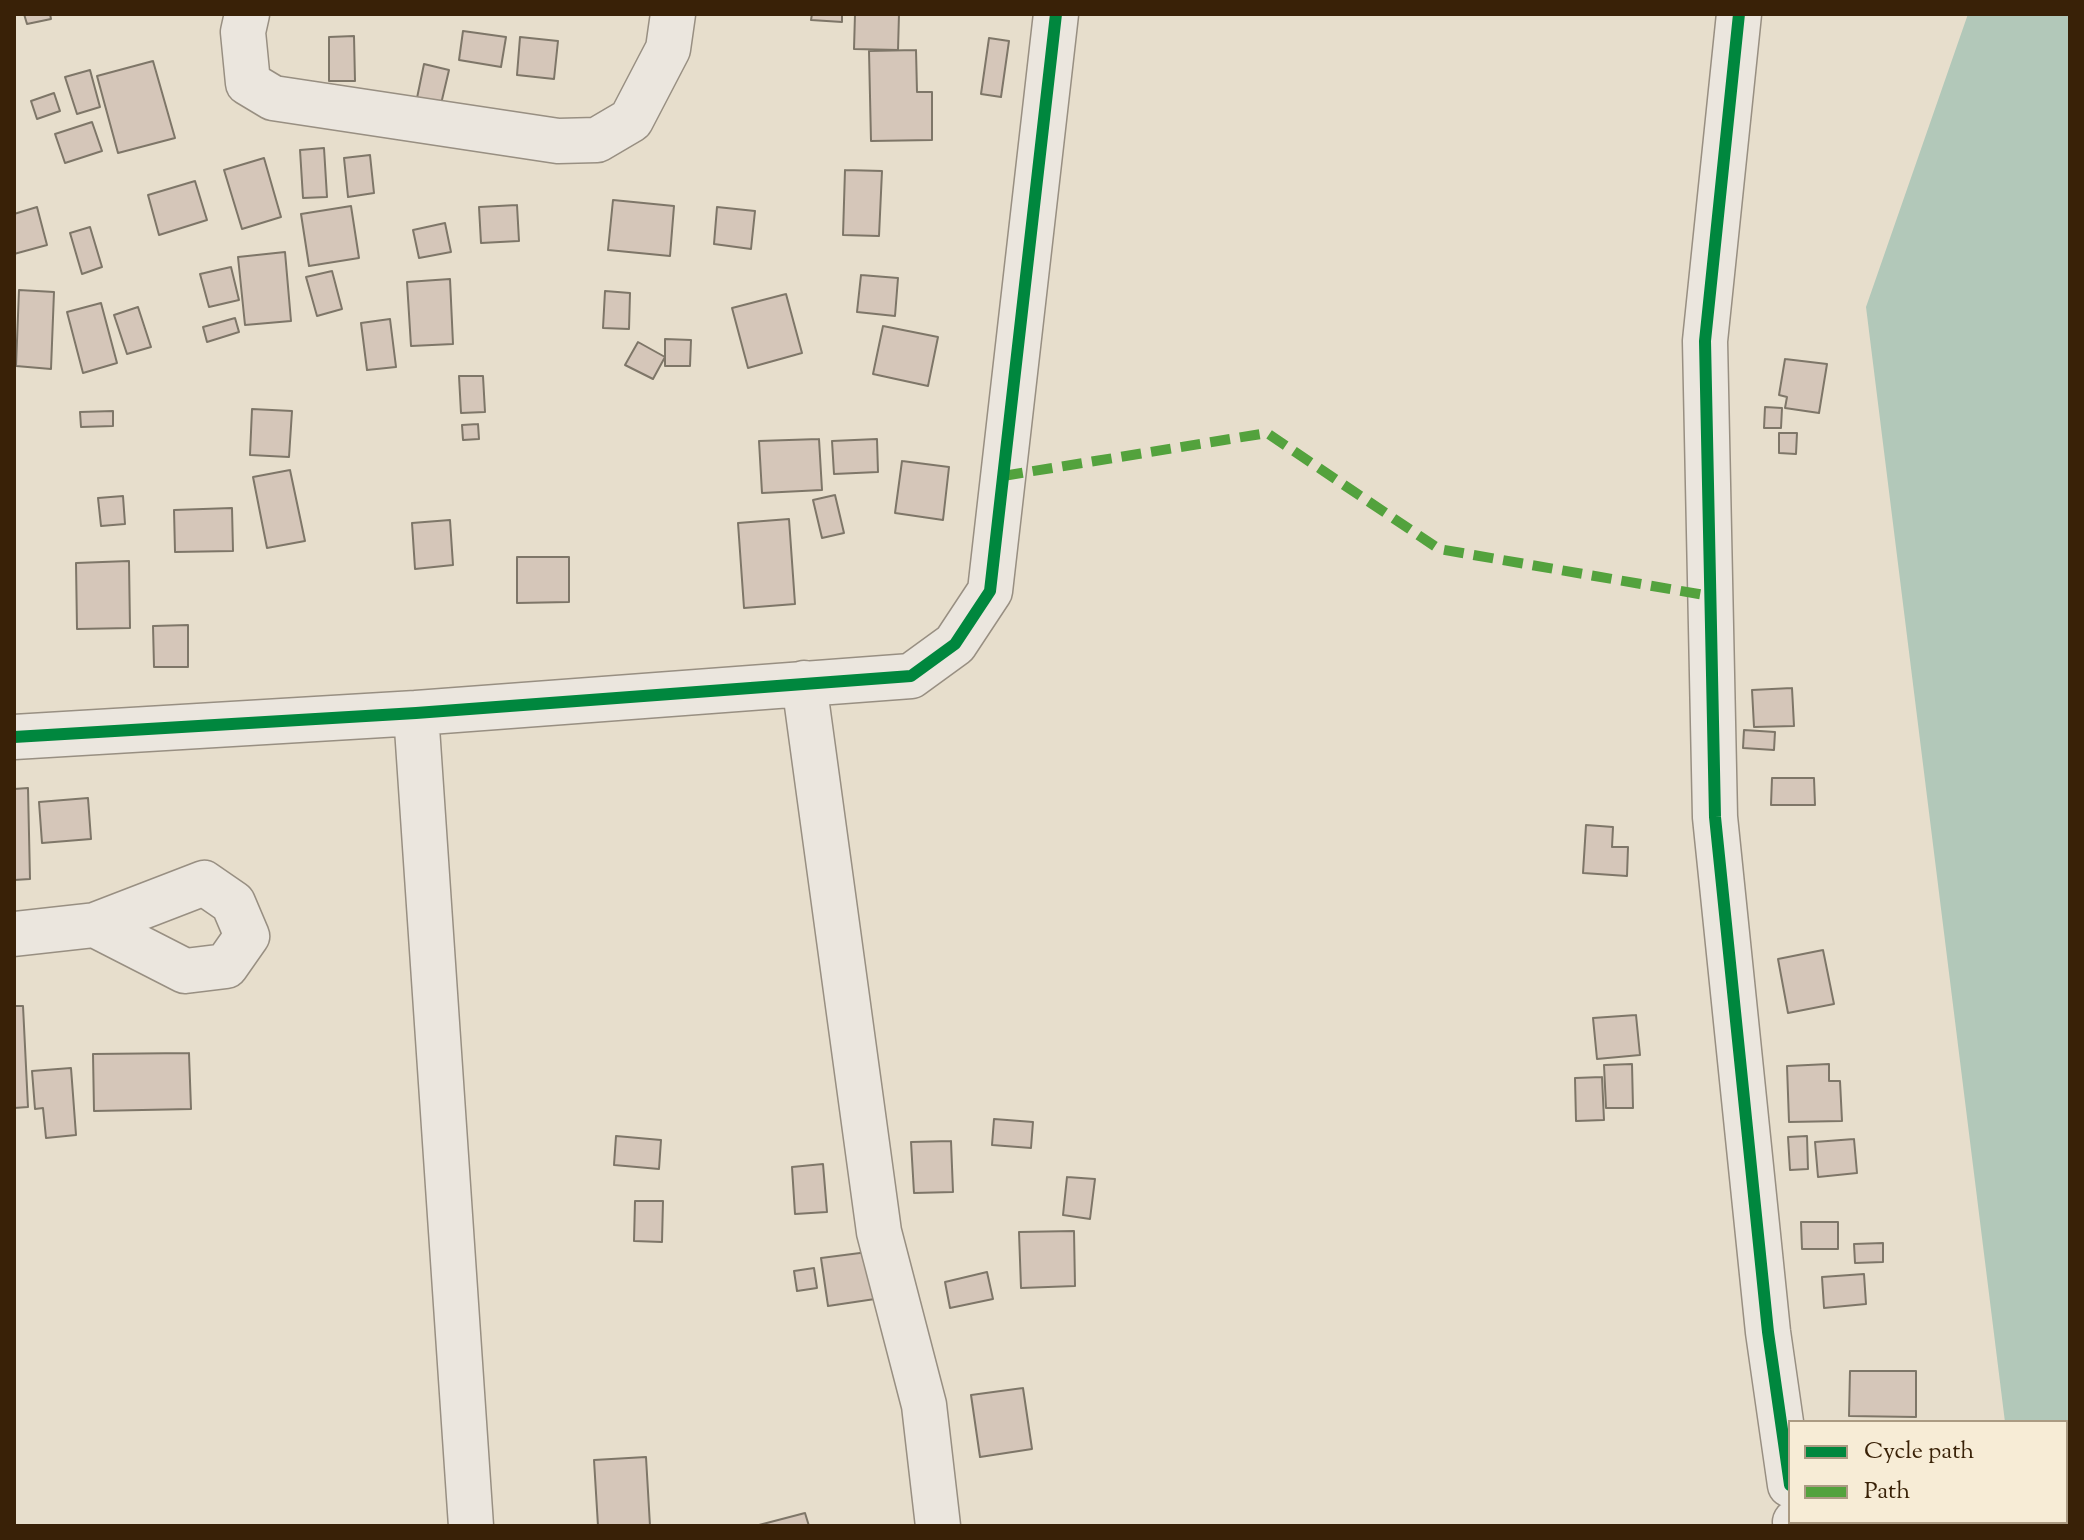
<!DOCTYPE html>
<html>
<head>
<meta charset="utf-8">
<style>
	body { margin:0 }
	#map { position:relative; width:2084px; height:1540px; overflow:hidden; background:#e7decc; font-family:"Sorts Mill Goudy",serif }
	canvas { display:block }
	.frame { position:absolute; inset:0; border:16px solid #392107; pointer-events:none }
	.legend { position:absolute; left:1788px; top:1420px; width:280px; height:104px; box-sizing:border-box; background:#f7ecd6; border:2px solid #ab9b83; margin:0; padding:10px 14px; list-style:none; font-size:24px; color:#392107 }
	.legend li { display:flex; align-items:center; gap:16px; height:40px }
	.legend b { width:40px; border:2px solid #ab9b83 }
</style>
</head>
<body>
<div id="map">
<canvas width="2084" height="1540"></canvas>
<div class="frame"></div>
<ul class="legend">
<li><b style="height:10px;background:#00873e"></b>Cycle path</li>
<li><b style="height:10px;background:#53a23d"></b>Path</li>
</ul>
</div>
<script>
const c = document.querySelector('canvas').getContext('2d');
c.lineJoin = 'round';
function fillPath(path, color) {
  c.fillStyle = color;
  c.fill(path, 'evenodd');
}
function poly(rows) {
  const path = new Path2D();
  for (const r of rows) {
    path.moveTo(r[0], r[1]);
    for (let i = 2; i < r.length; i += 2) path.lineTo(r[i], r[i + 1]);
  }
  return path;
}
function stroke(path, color, width, dash) {
  c.strokeStyle = color;
  c.lineWidth = width;
  c.lineCap = dash ? 'butt' : 'round';
  c.setLineDash(dash || []);
  c.stroke(path);
}
const water = poly([
	[1968,14,2070,14,2070,1526,2024,1526,2024,1522,2066,1522,2066,1422,2005,1422,1866,307]
]);
const building = poly([
	[24,14,50,14,51,19,27,24,24,14],
	[812,14,842,14,842,22,811,20,812,14],
	[855,14,899,14,898,50,854,49,855,14],
	[463,31,506,37,501,67,459,60,463,31],
	[354,36,355,81,329,81,329,37,354,36],
	[520,37,558,41,554,79,517,75,520,37],
	[989,38,1009,41,1001,97,981,94,989,38],
	[916,50,917,92,932,92,932,140,871,141,869,51,916,50],
	[153,61,175,138,118,153,97,76,153,61],
	[424,64,449,70,441,104,417,98,424,64],
	[90,70,100,107,77,114,65,77,90,70],
	[54,93,60,111,37,119,31,101,54,93],
	[92,122,102,151,65,163,55,134,92,122],
	[324,148,327,197,303,198,300,150,324,148],
	[370,155,374,193,348,197,344,158,370,155],
	[264,158,281,217,242,229,224,170,264,158],
	[845,170,882,171,879,236,843,235,845,170],
	[195,181,207,220,159,235,148,195,195,181],
	[613,200,674,206,670,256,608,250,613,200],
	[517,205,519,241,481,243,479,207,517,205],
	[351,206,359,258,309,266,301,214,351,206],
	[37,207,47,245,14,254,14,214,37,207],
	[717,207,755,211,751,249,714,244,717,207],
	[445,223,451,252,419,258,413,230,445,223],
	[90,227,102,267,82,274,70,233,90,227],
	[285,252,291,321,245,325,238,257,285,252],
	[231,267,239,300,209,307,200,274,231,267],
	[332,271,342,309,317,316,306,277,332,271],
	[861,275,898,278,895,316,857,312,861,275],
	[450,279,453,344,411,346,407,282,450,279],
	[19,290,54,292,51,369,16,366,19,290],
	[605,291,630,293,629,329,603,328,605,291],
	[786,294,802,353,748,368,732,308,786,294],
	[101,303,117,363,83,373,67,312,101,303],
	[138,307,151,347,127,354,114,315,138,307],
	[235,318,239,332,207,342,203,327,235,318],
	[390,319,396,367,367,370,361,323,390,319],
	[883,326,938,337,928,386,873,374,883,326],
	[665,339,691,340,690,366,665,366,665,339],
	[638,342,665,357,653,379,625,365,638,342],
	[1785,359,1827,364,1819,413,1785,408,1787,397,1779,395,1785,359],
	[459,376,483,376,485,412,461,413,459,376],
	[1765,407,1782,408,1781,428,1764,428,1765,407],
	[252,409,292,411,289,457,250,455,252,409],
	[113,411,113,426,81,427,80,412,113,411],
	[478,424,479,439,463,440,462,425,478,424],
	[1779,433,1797,433,1796,454,1779,453,1779,433],
	[819,439,822,490,762,493,759,441,819,439],
	[877,439,878,472,834,474,832,441,877,439],
	[902,461,949,467,943,520,895,513,902,461],
	[290,470,305,541,267,548,253,477,290,470],
	[835,495,844,533,822,538,813,500,835,495],
	[123,496,125,524,101,526,98,498,123,496],
	[232,508,233,551,175,552,174,510,232,508],
	[789,519,795,604,744,608,738,523,789,519],
	[450,520,453,565,415,569,412,523,450,520],
	[517,557,569,557,569,602,517,603,517,557],
	[129,561,130,628,77,629,76,563,129,561],
	[188,625,188,667,154,667,153,626,188,625],
	[1792,688,1794,726,1754,727,1752,690,1792,688],
	[1744,730,1775,732,1774,750,1743,748,1744,730],
	[1772,778,1814,778,1815,805,1771,805,1772,778],
	[28,788,30,879,14,880,14,789,28,788],
	[88,798,91,839,42,843,39,802,88,798],
	[1586,825,1613,827,1612,847,1628,847,1627,876,1583,873,1586,825],
	[1823,950,1834,1004,1788,1013,1778,959,1823,950],
	[14,1006,23,1006,28,1107,14,1108,14,1006],
	[1636,1015,1640,1055,1597,1059,1593,1018,1636,1015],
	[189,1053,191,1109,94,1111,93,1054,189,1053],
	[1632,1064,1633,1108,1606,1108,1604,1065,1632,1064],
	[1829,1064,1829,1081,1840,1081,1842,1121,1789,1122,1787,1066,1829,1064],
	[71,1068,76,1135,46,1138,43,1108,35,1109,32,1071,71,1068],
	[1602,1077,1604,1120,1576,1121,1575,1078,1602,1077],
	[994,1119,1033,1122,1031,1148,992,1145,994,1119],
	[616,1136,661,1140,659,1169,614,1165,616,1136],
	[1807,1136,1808,1169,1790,1170,1788,1137,1807,1136],
	[1854,1139,1857,1173,1818,1177,1815,1142,1854,1139],
	[951,1141,953,1192,914,1193,911,1142,951,1141],
	[823,1164,827,1212,795,1214,792,1167,823,1164],
	[1067,1177,1095,1179,1090,1219,1063,1215,1067,1177],
	[635,1201,663,1201,662,1242,634,1241,635,1201],
	[1801,1222,1838,1222,1838,1249,1802,1249,1801,1222],
	[1074,1231,1075,1286,1021,1288,1019,1232,1074,1231],
	[1883,1243,1883,1262,1855,1263,1854,1244,1883,1243],
	[868,1252,875,1299,828,1306,821,1258,868,1252],
	[814,1268,817,1288,797,1291,794,1271,814,1268],
	[987,1272,993,1299,950,1308,945,1282,987,1272],
	[1864,1274,1866,1304,1824,1308,1822,1277,1864,1274],
	[1850,1371,1916,1371,1916,1417,1849,1416,1850,1371],
	[1023,1388,1032,1449,980,1457,971,1395,1023,1388],
	[646,1457,650,1526,598,1526,594,1460,646,1457],
	[805,1513,809,1526,759,1525,805,1513]
]);
const minor = poly([
	[247,14,243,32,248,83,273,98,558,141,597,140,631,120,668,49,673,14],
	[1739,14,1705,341,1715,817,1768,1332,1790,1485],
	[804,683,879,1232,924,1405,938,1526],
	[416,713,471,1526],
	[14,737,416,713,911,676,955,644,990,591,1056,14],
	[14,934,95,925,204,883,233,903,247,936,226,966,185,971,95,925],
	[1795,1522,1796,1526]
]);
const quiet = poly([
	[1003,476,1267,433,1439,549,1710,596]
]);
const cycleway = poly([
	[1739,14,1705,341,1715,817,1768,1332,1790,1485],
	[14,737,416,713,911,676,955,644,990,591,1056,14]
]);
fillPath(water, '#b2c8b9');
fillPath(building, '#d5c6b9');
stroke(building, '#7e7668', 2);
stroke(minor, '#988f82', 47);
stroke(minor, '#ebe6de', 44);
stroke(quiet, '#53a23d', 10, [20, 10]);
stroke(cycleway, '#00873e', 12);
</script>
</body>
</html>
